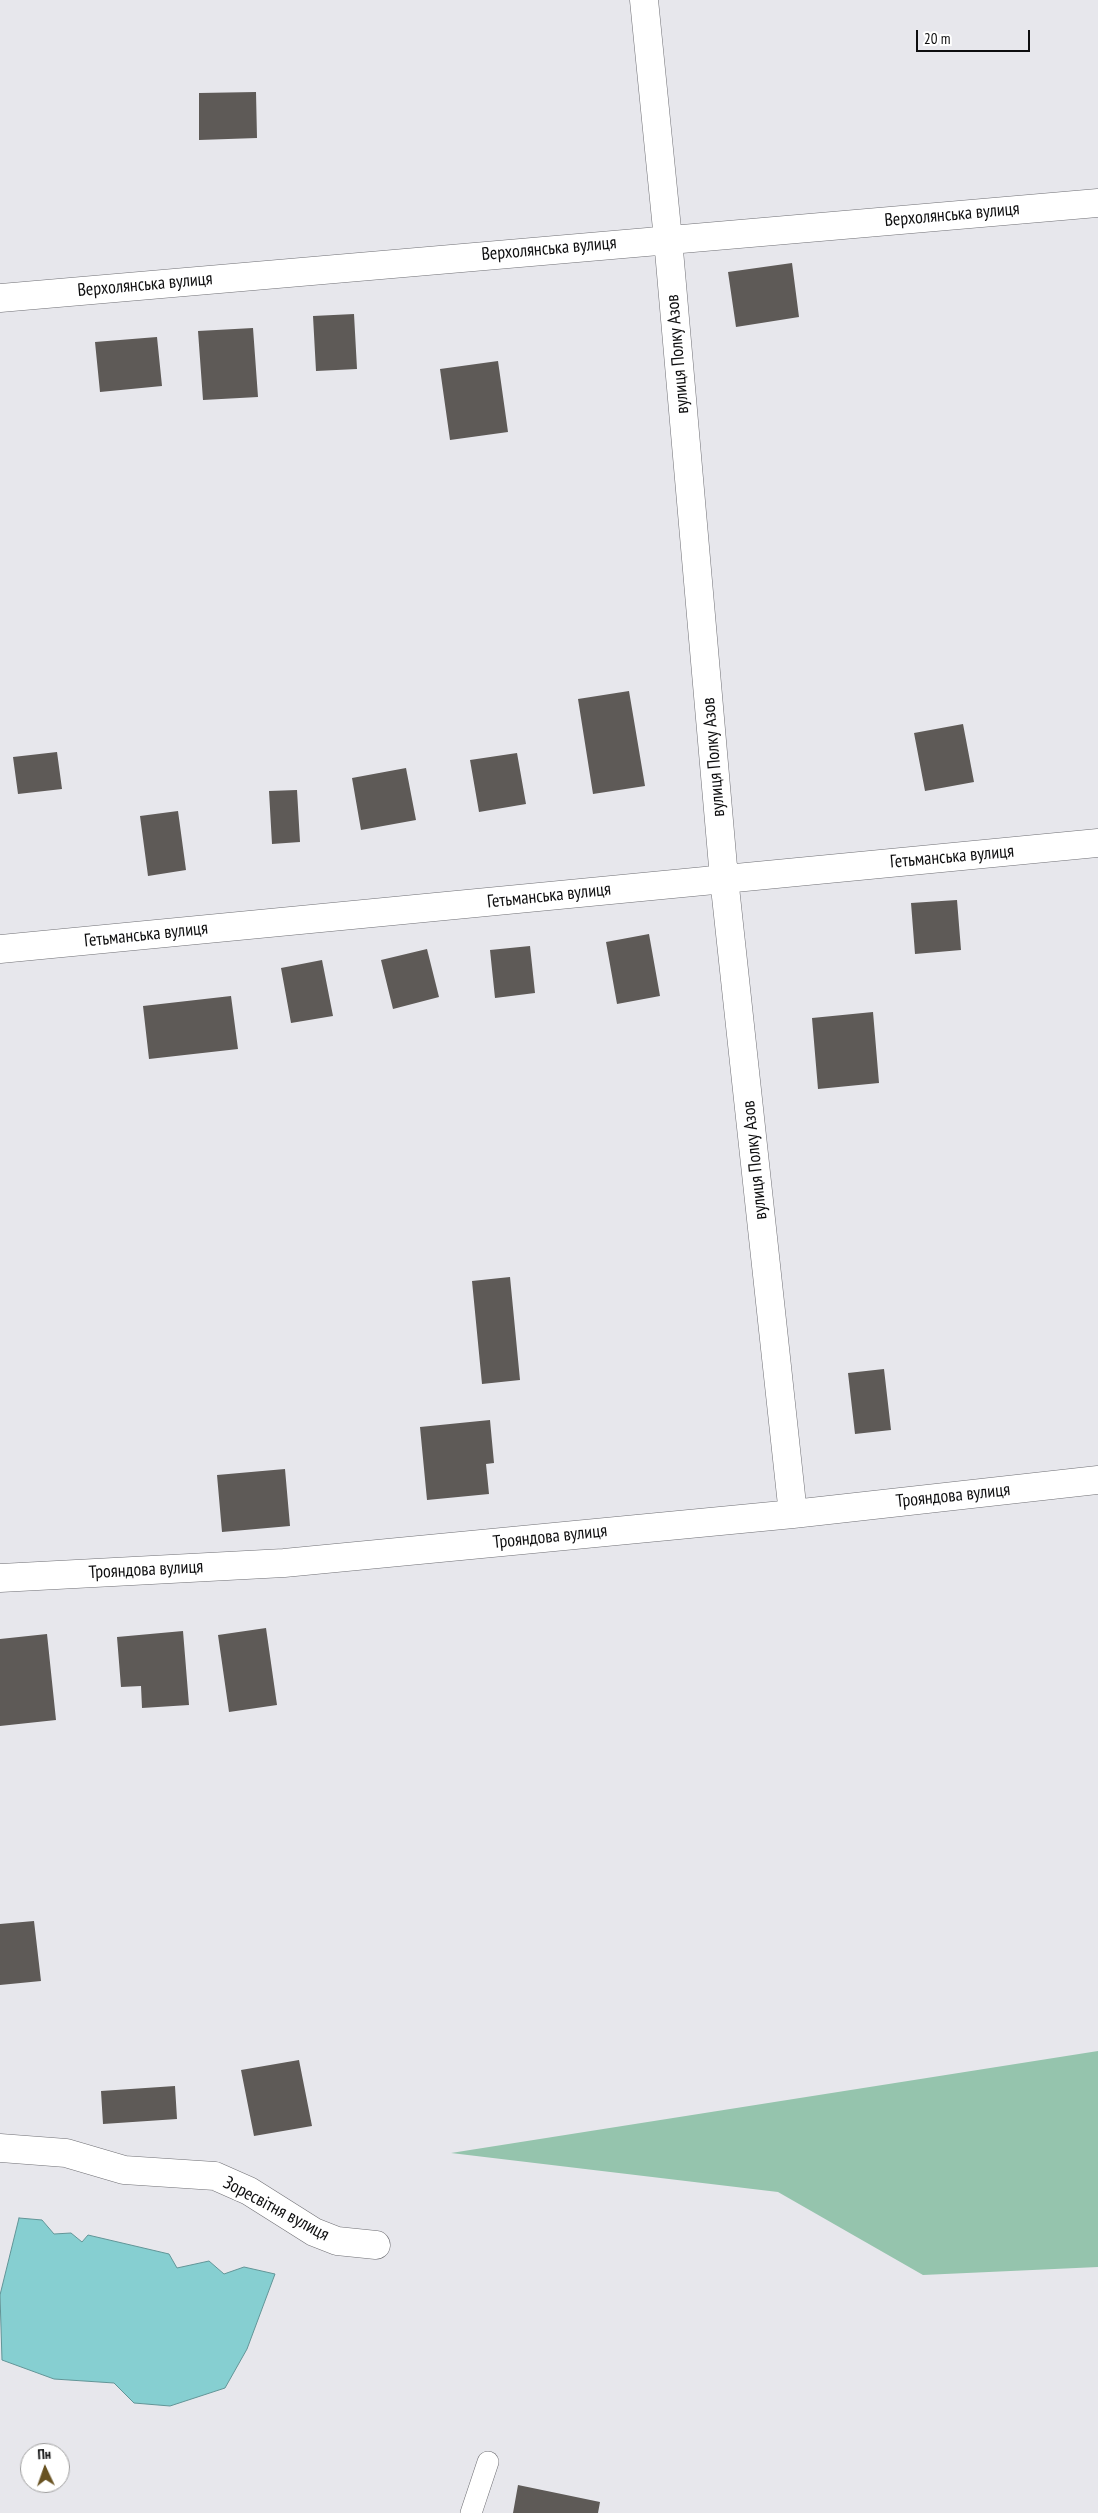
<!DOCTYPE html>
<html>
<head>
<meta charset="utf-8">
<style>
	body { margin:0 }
	#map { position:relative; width:1098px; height:2513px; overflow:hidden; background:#e7e7ec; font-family:"PT Sans Narrow",sans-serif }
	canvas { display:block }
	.north { position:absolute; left:20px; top:2443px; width:50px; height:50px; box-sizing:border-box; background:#fff; border:1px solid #9f9f9f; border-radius:50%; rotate:357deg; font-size:14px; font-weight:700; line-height:20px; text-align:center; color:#0e0e0f }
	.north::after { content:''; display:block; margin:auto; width:18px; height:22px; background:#685221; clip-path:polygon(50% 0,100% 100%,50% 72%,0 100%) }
	.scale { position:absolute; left:916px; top:30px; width:114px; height:22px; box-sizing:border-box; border:2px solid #0e0e0f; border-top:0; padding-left:6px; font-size:15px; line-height:18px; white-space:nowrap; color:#0e0e0f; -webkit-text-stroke:4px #fff; paint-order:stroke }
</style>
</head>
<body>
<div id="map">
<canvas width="1098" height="2513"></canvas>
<div class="north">Пн</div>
<div class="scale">20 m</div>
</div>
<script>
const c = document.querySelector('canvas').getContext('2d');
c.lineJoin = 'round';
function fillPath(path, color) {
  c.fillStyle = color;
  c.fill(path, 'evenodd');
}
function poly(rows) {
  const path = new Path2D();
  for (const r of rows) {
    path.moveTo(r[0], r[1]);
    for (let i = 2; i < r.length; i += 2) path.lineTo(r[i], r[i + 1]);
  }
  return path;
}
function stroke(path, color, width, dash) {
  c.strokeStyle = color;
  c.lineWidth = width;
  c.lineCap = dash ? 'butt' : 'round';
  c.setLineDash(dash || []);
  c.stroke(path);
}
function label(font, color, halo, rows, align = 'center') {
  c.font = font + ' "PT Sans Narrow",sans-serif';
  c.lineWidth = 5;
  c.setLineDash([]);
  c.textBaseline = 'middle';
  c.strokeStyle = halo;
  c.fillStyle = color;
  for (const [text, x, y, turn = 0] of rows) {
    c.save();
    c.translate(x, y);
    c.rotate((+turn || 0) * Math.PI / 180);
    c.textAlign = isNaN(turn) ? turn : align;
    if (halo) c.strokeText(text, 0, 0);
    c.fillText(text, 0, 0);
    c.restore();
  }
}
const green = poly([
	[1098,2051,1098,2267,923,2275,778,2192,451,2153]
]);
const water = poly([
	[19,2218,42,2220,54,2234,71,2233,82,2242,88,2235,169,2254,177,2268,209,2261,224,2274,244,2267,275,2274,247,2349,225,2388,170,2406,134,2403,114,2383,54,2379,2,2360,0,2295,19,2218]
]);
const building = poly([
	[256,92,257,138,199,140,199,93],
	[792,263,799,317,736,327,728,272],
	[354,314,357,369,316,371,313,316],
	[253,328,258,397,203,400,198,331],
	[157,337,162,386,100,392,95,342],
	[498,361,508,432,450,440,440,369],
	[629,691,645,786,593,794,578,699],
	[963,724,974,782,925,791,914,733],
	[57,752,62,789,18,794,13,757],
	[517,753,526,804,479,812,470,760],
	[406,768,416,820,361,830,352,778],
	[297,790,300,842,272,844,269,791],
	[178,811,186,870,148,876,140,816],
	[957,900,961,950,915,954,911,903],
	[649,934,660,996,617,1004,606,942],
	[530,946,535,993,495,998,490,950],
	[427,949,439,997,393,1009,381,960],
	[322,960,333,1016,291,1023,281,968],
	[231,996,238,1049,149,1059,143,1006],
	[873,1012,879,1083,818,1089,812,1018],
	[510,1277,520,1380,482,1384,472,1281],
	[884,1369,891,1430,855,1434,848,1373],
	[490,1420,494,1463,486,1464,489,1494,427,1500,420,1427],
	[285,1469,290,1526,222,1532,217,1475],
	[266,1628,277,1705,229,1712,218,1635],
	[183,1631,189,1705,142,1708,141,1686,121,1687,117,1637],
	[47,1634,56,1720,0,1726,0,1639],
	[34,1921,41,1981,0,1985,0,1924],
	[299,2060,312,2126,254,2136,241,2070],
	[175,2086,177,2119,103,2124,101,2091],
	[518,2485,600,2502,598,2513,513,2513]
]);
const service = poly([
	[471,2513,488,2462]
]);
const minor = poly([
	[644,0,668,239,724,878,793,1514],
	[0,298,1098,203],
	[0,949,1098,843],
	[0,1578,284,1563,793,1514,1098,1480],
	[0,2148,66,2153,124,2170,215,2176,249,2191,314,2232,337,2241,376,2245]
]);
const streetNames = [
	["Верхолянська вулиця",952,215,-5],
	["Верхолянська вулиця",549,249,-5],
	["Верхолянська вулиця",145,285,-5],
	["вулиця Полку Азов",678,354,-95],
	["вулиця Полку Азов",714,757,-95],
	["Гетьманська вулиця",952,857,-5],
	["Гетьманська вулиця",549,896,-6],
	["Гетьманська вулиця",146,935,-6],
	["вулиця Полку Азов",755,1160,-96],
	["Трояндова вулиця",953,1496,-6],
	["Трояндова вулиця",550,1537,-6],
	["Трояндова вулиця",146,1570,-3],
	["Зоресвітня вулиця",276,2209,28]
];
fillPath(green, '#95c4ad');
fillPath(water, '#86cfd1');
stroke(water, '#629597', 1);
fillPath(building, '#5e5a57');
stroke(service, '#6f6f74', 22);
stroke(minor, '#6f6f74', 29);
stroke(service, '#fff', 21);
stroke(minor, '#fff', 28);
label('18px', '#0e0e0f', '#fff', streetNames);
</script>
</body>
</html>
